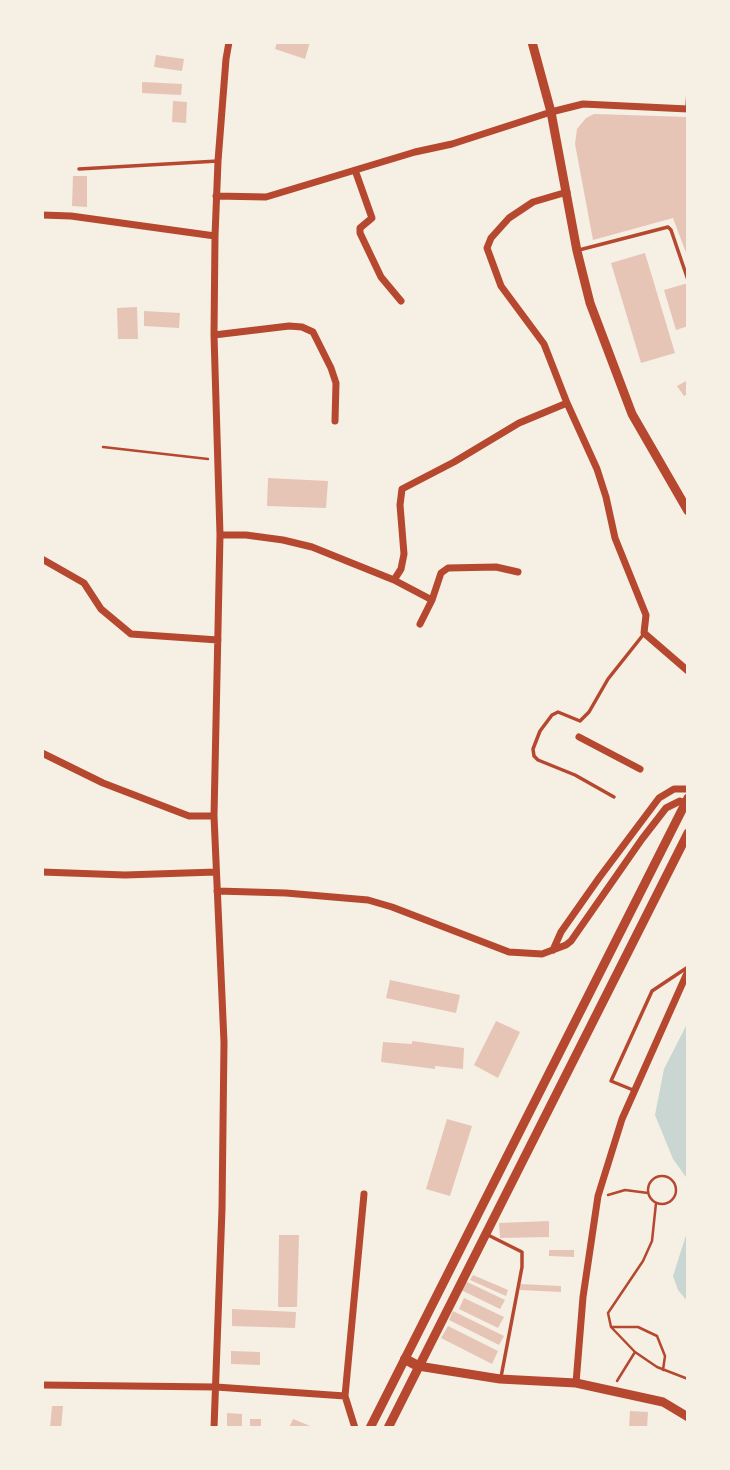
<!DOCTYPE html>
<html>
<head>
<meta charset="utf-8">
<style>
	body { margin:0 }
	#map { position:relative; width:730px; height:1470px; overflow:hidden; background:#f6efe4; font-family:Ubuntu,sans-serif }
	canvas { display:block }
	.frame { position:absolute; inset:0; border:44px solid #f6efe4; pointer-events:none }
</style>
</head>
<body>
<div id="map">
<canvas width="730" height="1470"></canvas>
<div class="frame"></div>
</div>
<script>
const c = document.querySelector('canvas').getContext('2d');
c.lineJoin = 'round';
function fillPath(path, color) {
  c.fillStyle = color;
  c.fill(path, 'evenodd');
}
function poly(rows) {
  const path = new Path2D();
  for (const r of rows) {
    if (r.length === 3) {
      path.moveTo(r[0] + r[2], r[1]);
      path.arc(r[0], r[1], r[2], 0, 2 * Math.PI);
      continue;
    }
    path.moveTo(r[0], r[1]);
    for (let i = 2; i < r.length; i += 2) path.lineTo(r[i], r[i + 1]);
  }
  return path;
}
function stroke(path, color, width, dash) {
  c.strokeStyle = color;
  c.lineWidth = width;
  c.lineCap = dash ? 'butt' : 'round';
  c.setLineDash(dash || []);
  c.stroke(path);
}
const water = poly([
	[688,1022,688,1180,673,1159,655,1115,664,1069],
	[688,1229,688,1302,678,1290,673,1276]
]);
const building = poly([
	[277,42,310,42,305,59,275,49],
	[156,55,184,59,182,71,154,67],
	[142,82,182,84,181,95,142,93],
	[173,101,187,102,186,123,172,122],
	[594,114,688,117,688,258,673,218,593,240,575,144,577,129,586,118],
	[73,176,87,176,87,207,72,206],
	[645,253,675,353,641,363,611,263],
	[688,283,688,326,676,330,664,290],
	[137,307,138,339,118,339,117,308],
	[144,311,180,313,179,328,144,326],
	[688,380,688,394,684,396,677,386],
	[268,478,328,481,326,508,267,506],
	[390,980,460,995,456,1013,386,998],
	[496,1021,520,1032,498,1078,474,1065],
	[412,1041,464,1048,463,1069,435,1066,435,1069,381,1062,383,1042,412,1044],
	[447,1119,472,1126,450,1196,426,1189],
	[549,1221,549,1237,500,1238,499,1223],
	[279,1235,299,1235,297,1307,278,1307],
	[549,1250,574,1250,574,1257,549,1256],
	[473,1275,508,1290,506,1296,470,1280],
	[465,1281,505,1300,500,1309,461,1290],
	[520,1284,561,1286,561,1292,520,1290],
	[464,1298,504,1317,498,1328,459,1309],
	[232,1309,296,1312,295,1328,232,1326],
	[453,1311,504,1336,499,1345,449,1320],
	[448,1326,498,1351,492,1364,441,1338],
	[231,1351,260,1352,260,1365,231,1364],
	[52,1406,63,1406,61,1428,50,1428],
	[630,1411,648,1412,647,1428,629,1428],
	[227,1413,242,1414,242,1428,227,1428],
	[250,1419,261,1419,261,1428,250,1428],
	[293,1419,315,1428,289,1428]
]);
const path = poly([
	[103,447,208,459],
	[662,1190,14],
	[608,1195,625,1190,648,1193],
	[656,1203,652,1241,643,1261,608,1313,611,1327,635,1352,657,1367,688,1379],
	[611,1327,638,1327,657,1336,665,1356,663,1370],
	[617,1381,635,1352]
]);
const service = poly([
	[687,108,688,92],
	[79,169,218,161],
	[579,250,668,227,671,230,688,280],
	[614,797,575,775,538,760,534,756,533,749,540,731,552,715,558,712,580,721,589,712,608,679,643,635],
	[633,1090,611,1081,652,991,688,967],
	[486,1234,522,1252,522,1267,501,1377]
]);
const minor = poly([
	[355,170,372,218,360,228,360,233,381,277,401,301],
	[567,192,533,202,509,218,491,238,487,248,501,286,544,344,567,403,597,469,606,497,615,538,646,615,644,633,688,671],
	[216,196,266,197,415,152,452,144,551,112,583,104,688,109],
	[42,215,71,216,215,236],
	[214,335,289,326,302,327,313,332,331,368,336,383,335,421],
	[220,535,246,535,283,540,312,547,394,580,401,569,404,554,400,505,402,489,454,462,519,423,567,403],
	[42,559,84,583,101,609,131,634,218,640],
	[394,580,432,600,420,624],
	[432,600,441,573,448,568,496,567,518,572],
	[579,737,640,769],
	[42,753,103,783,189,816,214,816],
	[42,872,125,875,216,872],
	[217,891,286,893,368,900,392,907,509,952,542,954,566,945,571,941,642,839,666,808,680,801,687,803],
	[553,950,561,932,599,878,659,798,674,789,688,789],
	[576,1383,583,1297,598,1196,622,1119,688,971],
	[42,1385,216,1387,345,1396],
	[214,1428,222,1209,224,1042,214,816,220,535,214,335,215,236,218,161,226,59,229,42],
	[355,1428,345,1396,364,1194]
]);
const tertiary = poly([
	[532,42,551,112,577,251,590,303,632,414,688,511],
	[418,1366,500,1379,576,1383,663,1402,688,1417],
	[370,1428,688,798],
	[388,1428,688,833]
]);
const secondary = poly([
	[405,1359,418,1366]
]);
fillPath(water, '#c9d6d2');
fillPath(building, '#e6c5b7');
stroke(path, '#b5482f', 2.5);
stroke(service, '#b5482f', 3.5);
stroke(minor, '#b5482f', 7);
stroke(tertiary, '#b5482f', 9);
stroke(secondary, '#b5482f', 10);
</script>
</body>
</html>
